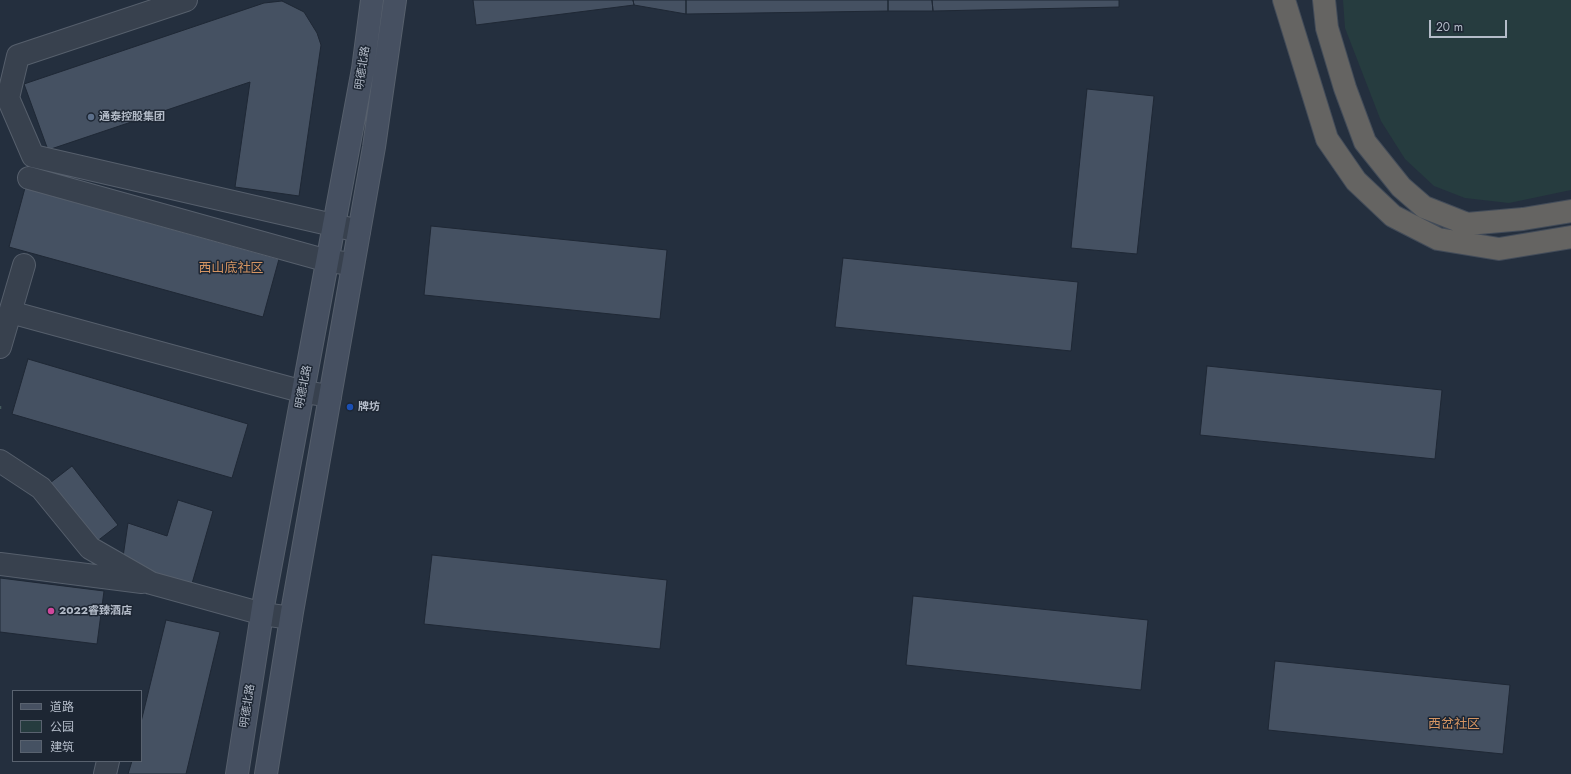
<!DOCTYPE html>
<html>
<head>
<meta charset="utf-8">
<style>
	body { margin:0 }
	#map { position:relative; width:1571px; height:774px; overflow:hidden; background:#242f3e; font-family:Jost,"Noto Sans SC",sans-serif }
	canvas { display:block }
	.legend { position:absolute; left:12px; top:690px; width:130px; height:72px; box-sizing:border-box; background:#1d2633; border:1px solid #59626f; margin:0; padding:5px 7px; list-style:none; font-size:12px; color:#b4bcc9 }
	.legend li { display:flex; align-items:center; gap:8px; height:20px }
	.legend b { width:20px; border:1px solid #59626f }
	.scale { position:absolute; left:1429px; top:20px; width:78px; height:18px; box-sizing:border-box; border:2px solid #b4bcc9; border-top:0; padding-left:5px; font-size:12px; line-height:14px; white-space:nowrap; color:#b4bcc9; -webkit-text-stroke:3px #1d2633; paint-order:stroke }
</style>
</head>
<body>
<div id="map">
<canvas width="1571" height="774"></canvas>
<ul class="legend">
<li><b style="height:5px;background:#465061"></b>道路</li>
<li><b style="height:11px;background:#263c3f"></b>公园</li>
<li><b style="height:11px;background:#455162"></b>建筑</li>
</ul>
<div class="scale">20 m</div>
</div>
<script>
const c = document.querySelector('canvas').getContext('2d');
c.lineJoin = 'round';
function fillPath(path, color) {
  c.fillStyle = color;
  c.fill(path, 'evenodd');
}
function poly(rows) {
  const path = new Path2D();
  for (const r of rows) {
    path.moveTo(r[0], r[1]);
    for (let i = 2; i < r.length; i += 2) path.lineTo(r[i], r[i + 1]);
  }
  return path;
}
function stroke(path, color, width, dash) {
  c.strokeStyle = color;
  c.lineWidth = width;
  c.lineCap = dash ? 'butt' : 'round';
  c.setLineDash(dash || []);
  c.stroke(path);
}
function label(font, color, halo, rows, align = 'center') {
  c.font = font + ' Jost,"Noto Sans SC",sans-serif';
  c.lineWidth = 3;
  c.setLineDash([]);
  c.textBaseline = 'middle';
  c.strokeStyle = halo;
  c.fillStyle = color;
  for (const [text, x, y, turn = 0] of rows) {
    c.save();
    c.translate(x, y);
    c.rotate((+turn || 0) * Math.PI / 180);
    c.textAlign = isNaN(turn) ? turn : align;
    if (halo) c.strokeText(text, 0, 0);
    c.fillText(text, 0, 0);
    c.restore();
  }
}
const green = poly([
	[1343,0,1571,0,1571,190,1509,203,1465,198,1434,186,1405,159,1381,121,1345,28]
]);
const building = poly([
	[473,0,633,0,634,5,476,25,473,0],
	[633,0,686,0,686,14,634,5,633,0],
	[686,0,888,0,888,11,686,14,686,0],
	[888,0,932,0,933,11,888,11,888,0],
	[932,0,1119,0,1119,7,933,11,932,0],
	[282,1,304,12,317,33,321,45,299,196,235,187,250,82,48,150,24,84,264,3,282,1],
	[1087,89,1154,96,1137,254,1071,248,1087,89],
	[25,188,279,259,263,317,9,247,25,188],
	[431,226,667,250,660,319,424,295,431,226],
	[843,258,1078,282,1071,351,835,327,843,258],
	[28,359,248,424,232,478,12,414,28,359],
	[1207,366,1442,390,1435,459,1200,435,1207,366],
	[72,466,118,525,96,542,50,483,72,466],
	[178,500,213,511,191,587,155,573,123,557,128,523,167,536,178,500],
	[432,555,667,580,660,649,424,624,432,555],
	[0,578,104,591,97,644,0,632,0,578],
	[913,596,1148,620,1141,690,906,665,913,596],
	[166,620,220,632,186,774,128,774,132,761,141,761,141,722,166,620],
	[1275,661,1510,685,1503,754,1268,730,1275,661]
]);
const path = poly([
	[0,406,0,410]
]);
const minor = poly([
	[186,0,18,56,8,98,33,156,359,231],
	[29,178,328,261,353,264],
	[10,312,304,392,330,396],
	[0,347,24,265],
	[0,461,41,488,90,548,151,583,263,614,291,618],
	[0,564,142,582],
	[105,774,108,761]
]);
const secondary = poly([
	[237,774,264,601,363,69,372,0],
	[266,774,292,612,374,147,395,0]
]);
const trunk = poly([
	[1284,0,1327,139,1356,181,1393,216,1438,239,1499,249,1571,237],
	[1324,0,1327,28,1345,88,1365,142,1401,187,1424,207,1467,224,1523,219,1571,211]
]);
const markers = [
	[91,117,4,"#5c6f8a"],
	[350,407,4,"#1a4fb4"],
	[51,611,4,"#d1479c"]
];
const streetNames = [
	["明德北路",363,68,-81],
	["明德北路",304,387,-79],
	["明德北路",248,706,-81]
];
const poiNames = [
	["通泰控股集团",99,117],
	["牌坊",358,407],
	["2022睿臻酒店",59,611]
];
const quarterNames = [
	["西山底社区",231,269],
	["西岔社区",1454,725]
];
fillPath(green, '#263c3f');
fillPath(building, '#455162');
stroke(building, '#1f2835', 1);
stroke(minor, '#565f6c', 24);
stroke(secondary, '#565f6c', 24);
stroke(trunk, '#434c59', 24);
stroke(path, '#44595c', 2.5, [3, 3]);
stroke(minor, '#38414e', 22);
stroke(secondary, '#465061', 22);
stroke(trunk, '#656462', 22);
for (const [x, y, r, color] of markers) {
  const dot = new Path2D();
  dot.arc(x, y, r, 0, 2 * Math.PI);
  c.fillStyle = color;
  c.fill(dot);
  stroke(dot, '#1d2633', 1.5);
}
label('11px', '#b4bcc9', '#1d2633', streetNames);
label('bold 11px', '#b4bcc9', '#1d2633', poiNames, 'left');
label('13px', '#d59563', '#1d2633', quarterNames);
</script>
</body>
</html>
